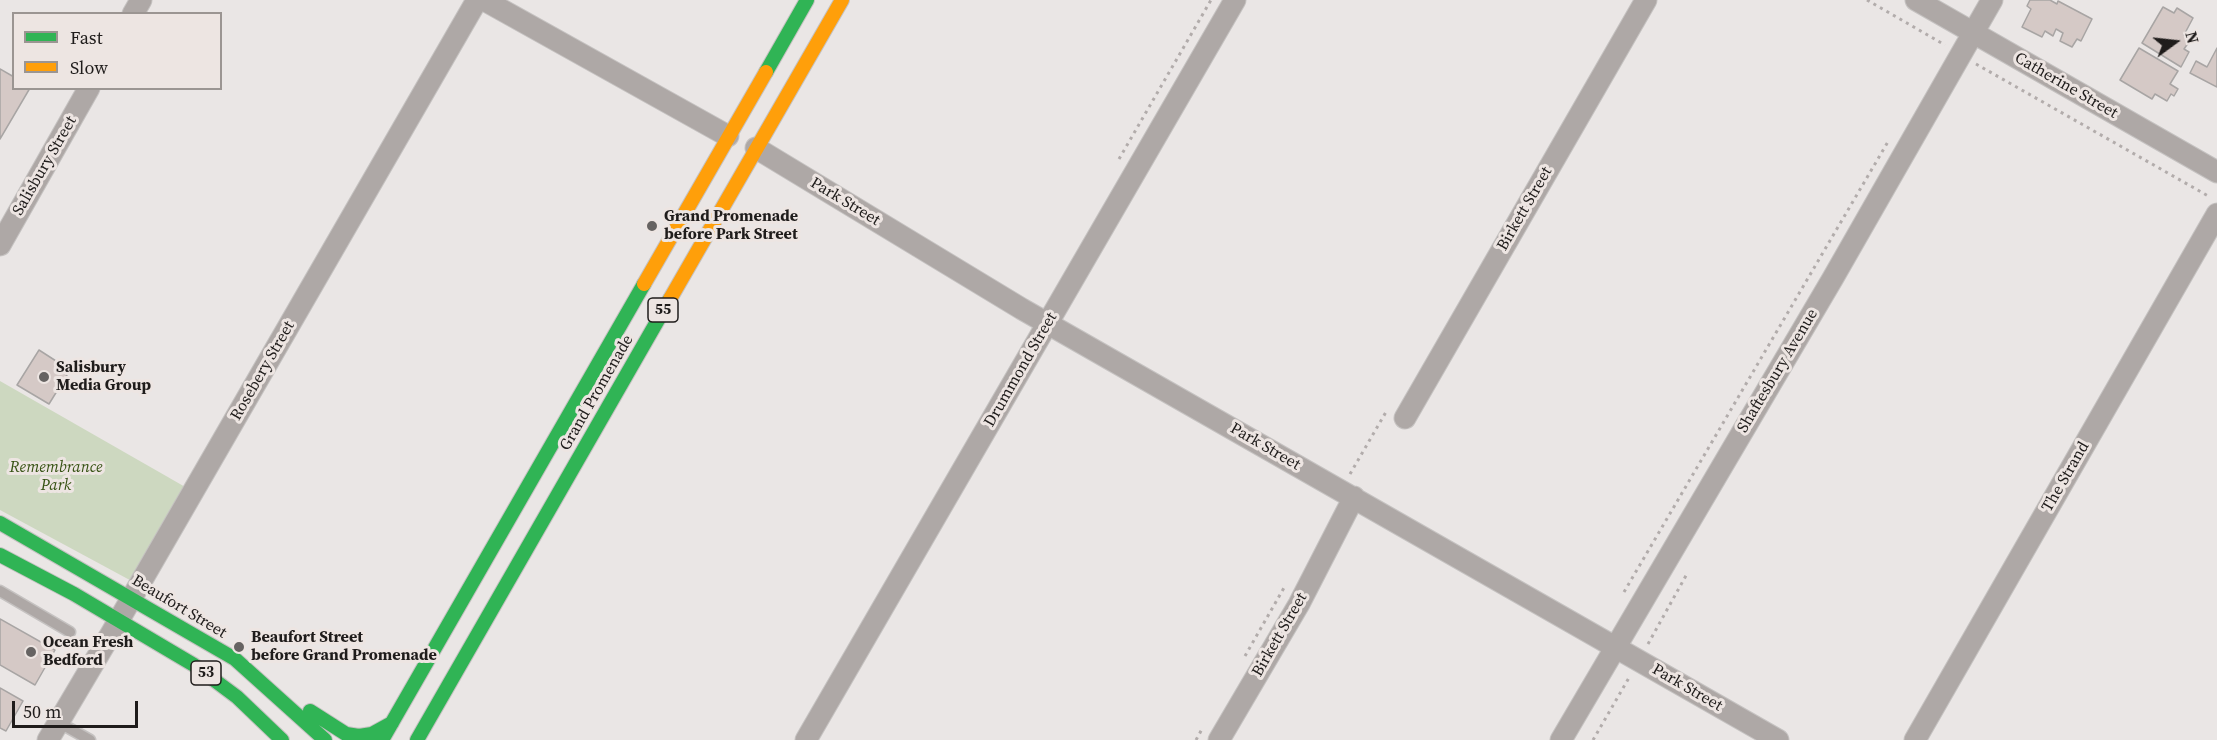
<!DOCTYPE html>
<html>
<head>
<meta charset="utf-8">
<style>
	body { margin:0 }
	#map { position:relative; width:2217px; height:740px; overflow:hidden; background:#eae6e5; font-family:"Source Serif 4",serif }
	canvas { display:block }
	.legend { position:absolute; left:12px; top:12px; width:210px; height:78px; box-sizing:border-box; background:#ede5e2; border:2px solid #9b9592; margin:0; padding:8px 10px; list-style:none; font-size:18px; color:#1f1c1b }
	.legend li { display:flex; align-items:center; gap:12px; height:30px }
	.legend b { width:30px; border:2px solid #9b9592 }
	.north { position:absolute; left:2145px; top:12px; width:60px; height:60px; -webkit-text-stroke:4px #ede5e2; paint-order:stroke; rotate:75deg; font-size:16px; font-weight:700; line-height:24px; text-align:center; color:#1f1c1b }
	.north::after { content:''; display:block; margin:auto; width:21px; height:27px; background:#1f1c1b; clip-path:polygon(50% 0,100% 100%,50% 72%,0 100%) }
	.scale { position:absolute; left:12px; top:701px; width:126px; height:27px; box-sizing:border-box; border:3px solid #1f1c1b; border-top:0; padding-left:8px; font-size:18px; line-height:21px; white-space:nowrap; color:#1f1c1b; -webkit-text-stroke:4px #ede5e2; paint-order:stroke }
</style>
</head>
<body>
<div id="map">
<canvas width="2217" height="740"></canvas>
<ul class="legend">
<li><b style="height:8px;background:#30b455"></b>Fast</li>
<li><b style="height:8px;background:#ff9f0a"></b>Slow</li>
</ul>
<div class="north">N</div>
<div class="scale">50 m</div>
</div>
<script>
const c = document.querySelector('canvas').getContext('2d');
c.lineJoin = 'round';
function fillPath(path, color) {
  c.fillStyle = color;
  c.fill(path, 'evenodd');
}
function poly(rows) {
  const path = new Path2D();
  for (const r of rows) {
    path.moveTo(r[0], r[1]);
    for (let i = 2; i < r.length; i += 2) path.lineTo(r[i], r[i + 1]);
  }
  return path;
}
function stroke(path, color, width, dash) {
  c.strokeStyle = color;
  c.lineWidth = width;
  c.lineCap = dash ? 'butt' : 'round';
  c.setLineDash(dash || []);
  c.stroke(path);
}
function label(font, color, halo, rows, align = 'center') {
  c.font = font + ' "Source Serif 4",serif';
  c.lineWidth = 6;
  c.setLineDash([]);
  c.textBaseline = 'middle';
  c.strokeStyle = halo;
  c.fillStyle = color;
  for (const [text, x, y, turn = 0] of rows) {
    c.save();
    c.translate(x, y);
    c.rotate((+turn || 0) * Math.PI / 180);
    c.textAlign = isNaN(turn) ? turn : align;
    if (halo) c.strokeText(text, 0, 0);
    c.fillText(text, 0, 0);
    c.restore();
  }
}
const green = poly([
	[0,381,194,492,139,585,0,510]
]);
const building = poly([
	[2030,0,2050,0,2057,4,2058,1,2092,19,2081,41,2077,39,2072,47,2060,41,2063,33,2056,29,2053,36,2045,31,2042,37,2022,27,2031,9,2027,6,2030,0],
	[2163,7,2174,13,2177,8,2193,18,2184,35,2191,39,2184,49,2189,52,2181,67,2142,43,2163,7],
	[2139,48,2178,71,2170,84,2178,89,2174,96,2171,94,2167,101,2155,94,2152,99,2120,80,2139,48],
	[2217,48,2217,87,2190,73,2196,61,2207,67,2217,48],
	[0,69,14,77,14,88,30,88,0,139,0,69],
	[39,350,70,370,49,404,17,385,39,350],
	[0,619,55,650,35,685,0,665,0,619],
	[0,688,23,701,6,731,0,728,0,688]
]);
const path = poly([
	[1867,0,1945,45],
	[1976,64,2210,197],
	[1119,159,1211,0],
	[1350,474,1386,412],
	[1624,592,1889,140],
	[1648,644,1688,572],
	[1245,656,1285,586],
	[1196,740,1202,729],
	[1593,740,1630,676]
]);
const lane = poly([
	[0,591,70,632],
	[58,722,90,740]
]);
const street = poly([
	[484,0,728,136],
	[1916,0,2217,172],
	[133,14,141,0],
	[756,148,1022,309,1778,740],
	[0,245,89,88],
	[1405,418,1646,0],
	[48,740,112,632,477,0],
	[806,740,1235,0],
	[1219,740,1299,604,1354,497],
	[1561,740,1833,278,1992,0],
	[1915,740,2217,214]
]);
const fast = poly([
	[766,72,807,0],
	[0,523,235,659,325,740],
	[0,555,74,594,194,665,237,697,282,740],
	[310,711,346,734,359,736,372,734,392,723],
	[382,740,644,284],
	[417,740,670,299]
]);
const slow = poly([
	[644,284,766,72],
	[670,299,842,0]
]);
const markers = [
	[652,226,6,"#666362"],
	[44,377,6,"#666362"],
	[239,647,6,"#666362"],
	[31,652,6,"#666362"]
];
const shields = [
	[663,310,30],
	[206,673,30]
];
const shieldNames = [
	["55",663,310],
	["53",206,673]
];
const streetNames = [
	["Catherine Street",2066,86,30],
	["Salisbury Street",45,166,-60],
	["Park Street",845,202,31],
	["Birkett Street",1525,209,-60],
	["Drummond Street",1021,370,-60],
	["Rosebery Street",263,371,-60],
	["Shaftesbury Avenue",1778,371,-59],
	["Grand Promenade",597,393,-60],
	["Park Street",1265,447,30],
	["The Strand",2066,477,-60],
	["Beaufort Street",179,607,31],
	["Birkett Street",1280,635,-60],
	["Park Street",1687,688,30]
];
const poiNames = [
	["Grand Promenade",664,217],
	["before Park Street",664,235],
	["Salisbury",56,368],
	["Media Group",56,386],
	["Beaufort Street",251,638],
	["before Grand Promenade",251,656],
	["Ocean Fresh",43,643],
	["Bedford",43,661]
];
const parkNames = [
	["Remembrance",56,468],
	["Park",56,486]
];
fillPath(green, '#cdd8c0');
fillPath(building, '#d5c9c6');
stroke(building, '#a8a5a4', 1.5);
stroke(lane, '#c5c2c1', 13);
stroke(street, '#c5c2c1', 23);
stroke(fast, '#c5c2c1', 16);
stroke(slow, '#c5c2c1', 16);
stroke(path, '#b2acab', 3, [3, 4.5]);
stroke(lane, '#aea8a6', 10);
stroke(street, '#aea8a6', 21);
stroke(fast, '#30b455', 14);
stroke(slow, '#ff9f0a', 14);
for (const [x, y, r, color] of markers) {
  const dot = new Path2D();
  dot.arc(x, y, r, 0, 2 * Math.PI);
  c.fillStyle = color;
  c.fill(dot);
  stroke(dot, '#ede5e2', 2);
}
for (const [x, y, w] of shields) {
  const box = new Path2D();
  box.roundRect(x - w / 2, y - 12, w, 24, 4.5);
  c.fillStyle = '#ede5e2';
  c.fill(box);
  stroke(box, '#1f1c1b', 1.5);
}
label('bold 15px', '#1f1c1b', null, shieldNames);
label('16px', '#1f1c1b', '#ede5e2', streetNames);
label('bold 16px', '#1f1c1b', '#ede5e2', poiNames, 'left');
label('italic 16px', '#365213', '#ede5e2', parkNames);
</script>
</body>
</html>
